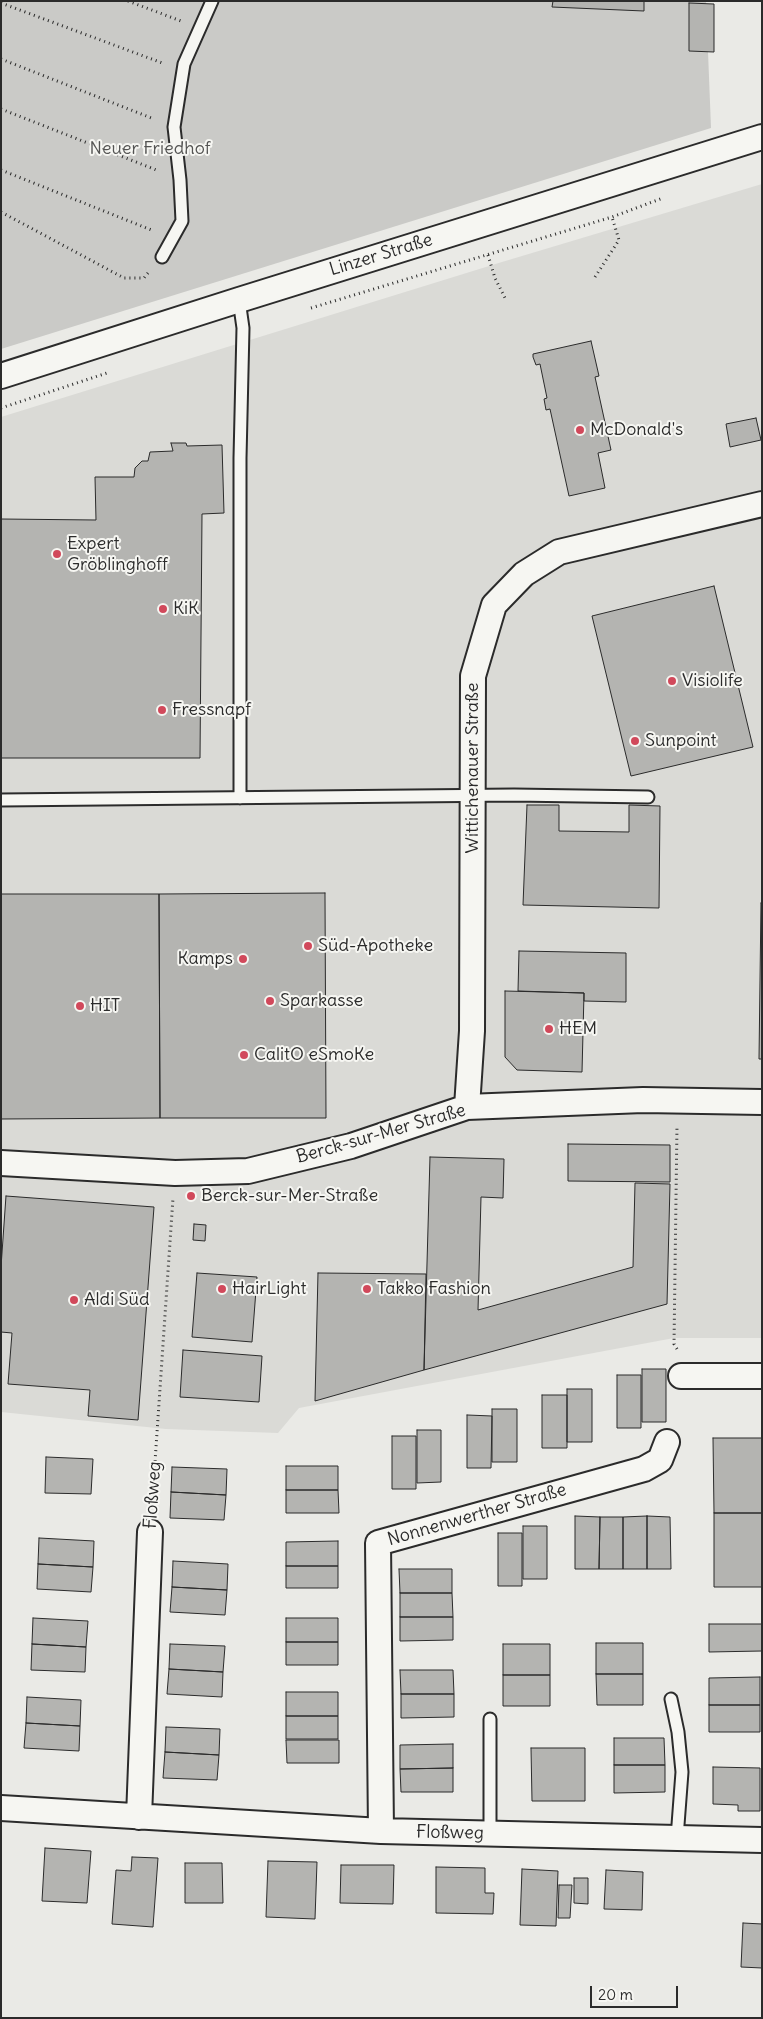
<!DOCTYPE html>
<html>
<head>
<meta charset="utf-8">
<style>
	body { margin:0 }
	#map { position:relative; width:763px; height:2019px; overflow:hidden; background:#eaeae6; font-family:Delius,sans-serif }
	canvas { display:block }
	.frame { position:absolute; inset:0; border:2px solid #2b2b2b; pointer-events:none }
	.scale { position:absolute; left:590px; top:1986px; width:88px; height:22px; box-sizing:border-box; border:2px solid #2b2b2b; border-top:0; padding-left:6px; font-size:15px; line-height:18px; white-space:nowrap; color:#2b2b2b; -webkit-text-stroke:4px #f6f6f2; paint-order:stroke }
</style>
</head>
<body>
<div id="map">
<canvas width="763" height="2019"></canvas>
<div class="frame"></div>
<div class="scale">20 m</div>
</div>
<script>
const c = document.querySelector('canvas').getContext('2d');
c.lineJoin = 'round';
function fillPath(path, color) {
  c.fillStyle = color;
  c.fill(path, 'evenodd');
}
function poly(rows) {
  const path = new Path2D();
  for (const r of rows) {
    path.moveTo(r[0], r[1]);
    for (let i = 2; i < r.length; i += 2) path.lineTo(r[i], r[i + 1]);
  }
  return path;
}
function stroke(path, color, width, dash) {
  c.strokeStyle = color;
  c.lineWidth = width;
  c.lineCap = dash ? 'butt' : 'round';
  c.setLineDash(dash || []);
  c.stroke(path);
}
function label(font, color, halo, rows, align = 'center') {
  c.font = font + ' Delius,sans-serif';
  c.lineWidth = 4;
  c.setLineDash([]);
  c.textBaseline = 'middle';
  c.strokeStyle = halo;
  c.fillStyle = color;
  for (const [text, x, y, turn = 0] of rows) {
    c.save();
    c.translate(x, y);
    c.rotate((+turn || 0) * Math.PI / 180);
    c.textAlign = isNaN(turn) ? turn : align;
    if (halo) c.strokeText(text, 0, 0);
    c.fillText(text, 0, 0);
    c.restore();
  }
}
const built = poly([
	[762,184,762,1338,674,1338,299,1408,278,1433,166,1429,1,1412,1,417,502,262]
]);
const green = poly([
	[1,1,706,1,711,128,1,349]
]);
const building = poly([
	[553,1,644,1,644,11,552,7,553,1],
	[689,3,714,4,714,52,689,51,689,3],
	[591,341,599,376,595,377,611,450,598,453,605,488,569,496,550,409,546,410,544,399,547,398,540,364,536,365,533,357,533,354,591,341],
	[756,418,761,440,730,447,726,424,756,418],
	[171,443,186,443,187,446,222,445,224,513,202,514,200,758,1,758,1,519,96,520,95,477,134,477,135,468,142,461,148,461,150,452,173,451,171,443],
	[714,586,753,747,631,776,592,616,714,586],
	[527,805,559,805,559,831,629,832,629,805,660,806,659,908,523,905,527,805],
	[325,893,326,1118,160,1118,159,894,325,893],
	[1,894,159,894,160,1118,1,1119,1,894],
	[761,903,762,903,762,1059,759,1059,761,903],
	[519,951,626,953,626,1002,584,1001,584,993,518,991,519,951],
	[505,991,584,993,582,1072,517,1070,505,1057,505,991],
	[568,1144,670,1145,670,1182,568,1181,568,1144],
	[430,1157,504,1159,503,1198,481,1197,478,1310,633,1267,635,1183,670,1184,667,1304,424,1370,430,1157],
	[6,1196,154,1207,138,1420,88,1416,90,1390,8,1384,12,1333,1,1332,1,1267,6,1196],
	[194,1224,206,1225,205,1241,193,1240,194,1224],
	[197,1273,257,1277,252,1342,192,1337,197,1273],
	[318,1273,426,1274,424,1370,315,1401,318,1273],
	[183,1350,262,1356,259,1402,180,1397,183,1350],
	[642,1369,666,1369,666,1422,642,1422,642,1369],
	[617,1375,641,1375,641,1428,617,1428,617,1375],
	[567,1389,592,1389,592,1442,567,1442,567,1389],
	[542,1395,567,1395,567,1448,542,1448,542,1395],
	[492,1409,517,1409,517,1462,492,1462,492,1409],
	[467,1415,492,1416,491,1468,467,1468,467,1415],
	[417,1430,441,1430,441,1482,417,1483,417,1430],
	[392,1436,416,1436,416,1489,392,1489,392,1436],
	[713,1438,762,1438,762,1513,714,1513,713,1438],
	[46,1457,93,1459,91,1494,45,1493,46,1457],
	[286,1466,338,1466,338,1490,286,1490,286,1466],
	[172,1467,227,1469,226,1495,171,1492,172,1467],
	[286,1490,338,1490,339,1513,286,1513,286,1490],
	[171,1492,226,1495,224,1520,170,1518,171,1492],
	[714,1513,762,1513,762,1587,714,1587,714,1513],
	[575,1516,600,1517,599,1569,575,1569,575,1516],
	[647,1516,647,1569,623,1569,623,1517,647,1516],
	[647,1516,670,1517,671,1569,647,1569,647,1516],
	[600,1517,623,1517,623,1569,599,1569,600,1517],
	[523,1526,547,1526,547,1579,523,1579,523,1526],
	[498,1533,522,1533,522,1586,498,1586,498,1533],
	[39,1538,94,1541,93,1567,38,1564,39,1538],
	[338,1541,338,1566,286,1566,286,1542,338,1541],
	[173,1561,228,1564,227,1590,172,1587,173,1561],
	[38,1564,93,1567,91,1592,37,1589,38,1564],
	[286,1566,338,1566,338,1588,286,1588,286,1566],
	[399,1569,452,1569,452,1593,400,1593,399,1569],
	[172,1587,227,1590,225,1615,170,1612,172,1587],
	[400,1593,452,1593,453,1617,400,1617,400,1593],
	[400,1617,453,1617,453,1640,400,1641,400,1617],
	[33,1618,88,1621,86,1647,32,1644,33,1618],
	[286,1618,338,1618,338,1642,286,1642,286,1618],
	[709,1624,762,1624,762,1651,709,1652,709,1624],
	[286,1642,338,1642,338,1665,286,1665,286,1642],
	[596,1643,643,1643,643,1674,596,1674,596,1643],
	[32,1644,86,1647,85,1672,31,1670,32,1644],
	[170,1644,225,1646,223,1672,169,1669,170,1644],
	[503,1644,550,1644,550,1675,503,1675,503,1644],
	[169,1669,223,1672,222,1697,167,1694,169,1669],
	[400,1670,453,1670,454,1694,401,1694,400,1670],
	[596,1674,643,1674,643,1705,597,1705,596,1674],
	[503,1675,550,1675,550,1706,503,1706,503,1675],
	[760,1677,760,1705,709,1705,709,1678,760,1677],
	[286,1692,338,1692,338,1716,286,1716,286,1692],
	[401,1694,454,1694,454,1717,401,1718,401,1694],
	[27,1697,81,1700,80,1726,26,1723,27,1697],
	[709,1705,760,1705,760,1732,709,1732,709,1705],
	[286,1716,338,1716,338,1739,286,1739,286,1716],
	[26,1723,80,1726,79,1751,24,1748,26,1723],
	[166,1727,220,1729,219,1755,165,1752,166,1727],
	[614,1738,664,1738,665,1765,614,1765,614,1738],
	[286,1740,339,1740,339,1763,287,1763,286,1740],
	[453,1744,453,1768,400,1769,400,1745,453,1744],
	[531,1748,585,1748,585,1801,532,1801,531,1748],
	[165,1752,219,1755,217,1780,163,1778,165,1752],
	[614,1765,665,1765,665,1792,614,1793,614,1765],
	[713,1767,760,1768,760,1811,738,1811,738,1805,713,1804,713,1767],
	[453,1768,453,1792,401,1792,400,1769,453,1768],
	[45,1848,91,1851,87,1903,42,1901,45,1848],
	[132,1857,158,1858,153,1927,112,1924,116,1870,131,1871,132,1857],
	[268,1861,317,1862,315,1919,266,1917,268,1861],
	[185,1863,222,1863,223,1903,185,1903,185,1863],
	[341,1865,394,1865,393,1904,340,1903,341,1865],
	[436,1867,485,1868,485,1893,494,1893,493,1914,436,1913,436,1867],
	[522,1869,558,1871,556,1926,520,1925,522,1869],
	[606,1870,643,1872,642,1910,604,1909,606,1870],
	[574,1878,588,1878,588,1904,574,1903,574,1878],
	[559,1885,572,1885,570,1918,558,1918,559,1885],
	[743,1923,762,1924,762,1968,741,1967,743,1923]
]);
const path = poly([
	[128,1,181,21],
	[1,3,165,64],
	[1,59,154,119],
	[1,109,159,171],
	[1,170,154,231],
	[1,212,124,278,144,278,148,273],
	[488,255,495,278,505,298],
	[595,277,619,240,612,217],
	[311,308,612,217,663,198],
	[1,408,110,372],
	[677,1349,674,1344,677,1126],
	[152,1506,173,1198]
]);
const service = poly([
	[162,257,182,221,180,180,174,127,184,64,212,1],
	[239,300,243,328,240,458,240,798],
	[1,800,514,795,648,797],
	[671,1699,678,1732,682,1772,677,1838],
	[490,1719,490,1834]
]);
const minor = poly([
	[1,376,239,300,762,137],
	[467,1107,472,1031,473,676,494,605,524,574,559,552,762,504],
	[1,1163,175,1173,248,1171,351,1146,467,1107,643,1100,762,1102],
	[681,1376,762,1376],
	[1,1808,381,1831,762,1840],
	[139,1817,150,1532],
	[381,1831,378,1543,644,1469,660,1460,667,1442]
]);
const markers = [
	[580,430,5,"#d1495b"],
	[57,554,5,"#d1495b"],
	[163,609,5,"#d1495b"],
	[672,681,5,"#d1495b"],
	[162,710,5,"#d1495b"],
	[635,741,5,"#d1495b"],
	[308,946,5,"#d1495b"],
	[243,959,5,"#d1495b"],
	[270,1001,5,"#d1495b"],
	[80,1006,5,"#d1495b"],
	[549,1029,5,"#d1495b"],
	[244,1055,5,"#d1495b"],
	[191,1196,5,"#d1495b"],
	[222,1289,5,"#d1495b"],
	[367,1289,5,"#d1495b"],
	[74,1300,5,"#d1495b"]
];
const parkNames = [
	["Neuer Friedhof",150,149]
];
const streetNames = [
	["Linzer Straße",381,255,-17],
	["Wittichenauer Straße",473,768,-90],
	["Berck-sur-Mer Straße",381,1134,-16],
	["Floßweg",153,1495,-86],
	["Nonnenwerther Straße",477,1515,-16],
	["Floßweg",450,1833,1]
];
const poiNames = [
	["McDonald's",590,430],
	["Expert",67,544],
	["Gröblinghoff",67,565],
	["KiK",173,609],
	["Visiolife",682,681],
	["Fressnapf",172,710],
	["Sunpoint",645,741],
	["Süd-Apotheke",318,946],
	["Kamps",233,959,"right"],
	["Sparkasse",280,1001],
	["HIT",90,1006],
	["HEM",559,1029],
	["CalitO eSmoKe",254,1055],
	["Berck-sur-Mer-Straße",201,1196],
	["HairLight",232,1289],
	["Takko Fashion",377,1289],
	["Aldi Süd",84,1300]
];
fillPath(built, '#dadad6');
fillPath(green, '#cacac7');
fillPath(building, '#b4b4b1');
stroke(building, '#2b2b2b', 1);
stroke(service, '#2b2b2b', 15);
stroke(minor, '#2b2b2b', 28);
stroke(path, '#2b2b2b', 3, [1, 4]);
stroke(service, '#f6f6f2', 11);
stroke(minor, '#f6f6f2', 24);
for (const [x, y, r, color] of markers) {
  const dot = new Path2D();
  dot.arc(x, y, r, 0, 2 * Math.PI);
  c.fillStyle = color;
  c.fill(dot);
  stroke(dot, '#f6f6f2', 2);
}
label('18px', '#535352', '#f6f6f2', parkNames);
label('18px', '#2b2b2b', '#f6f6f2', streetNames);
label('18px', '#2b2b2b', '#f6f6f2', poiNames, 'left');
</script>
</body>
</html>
